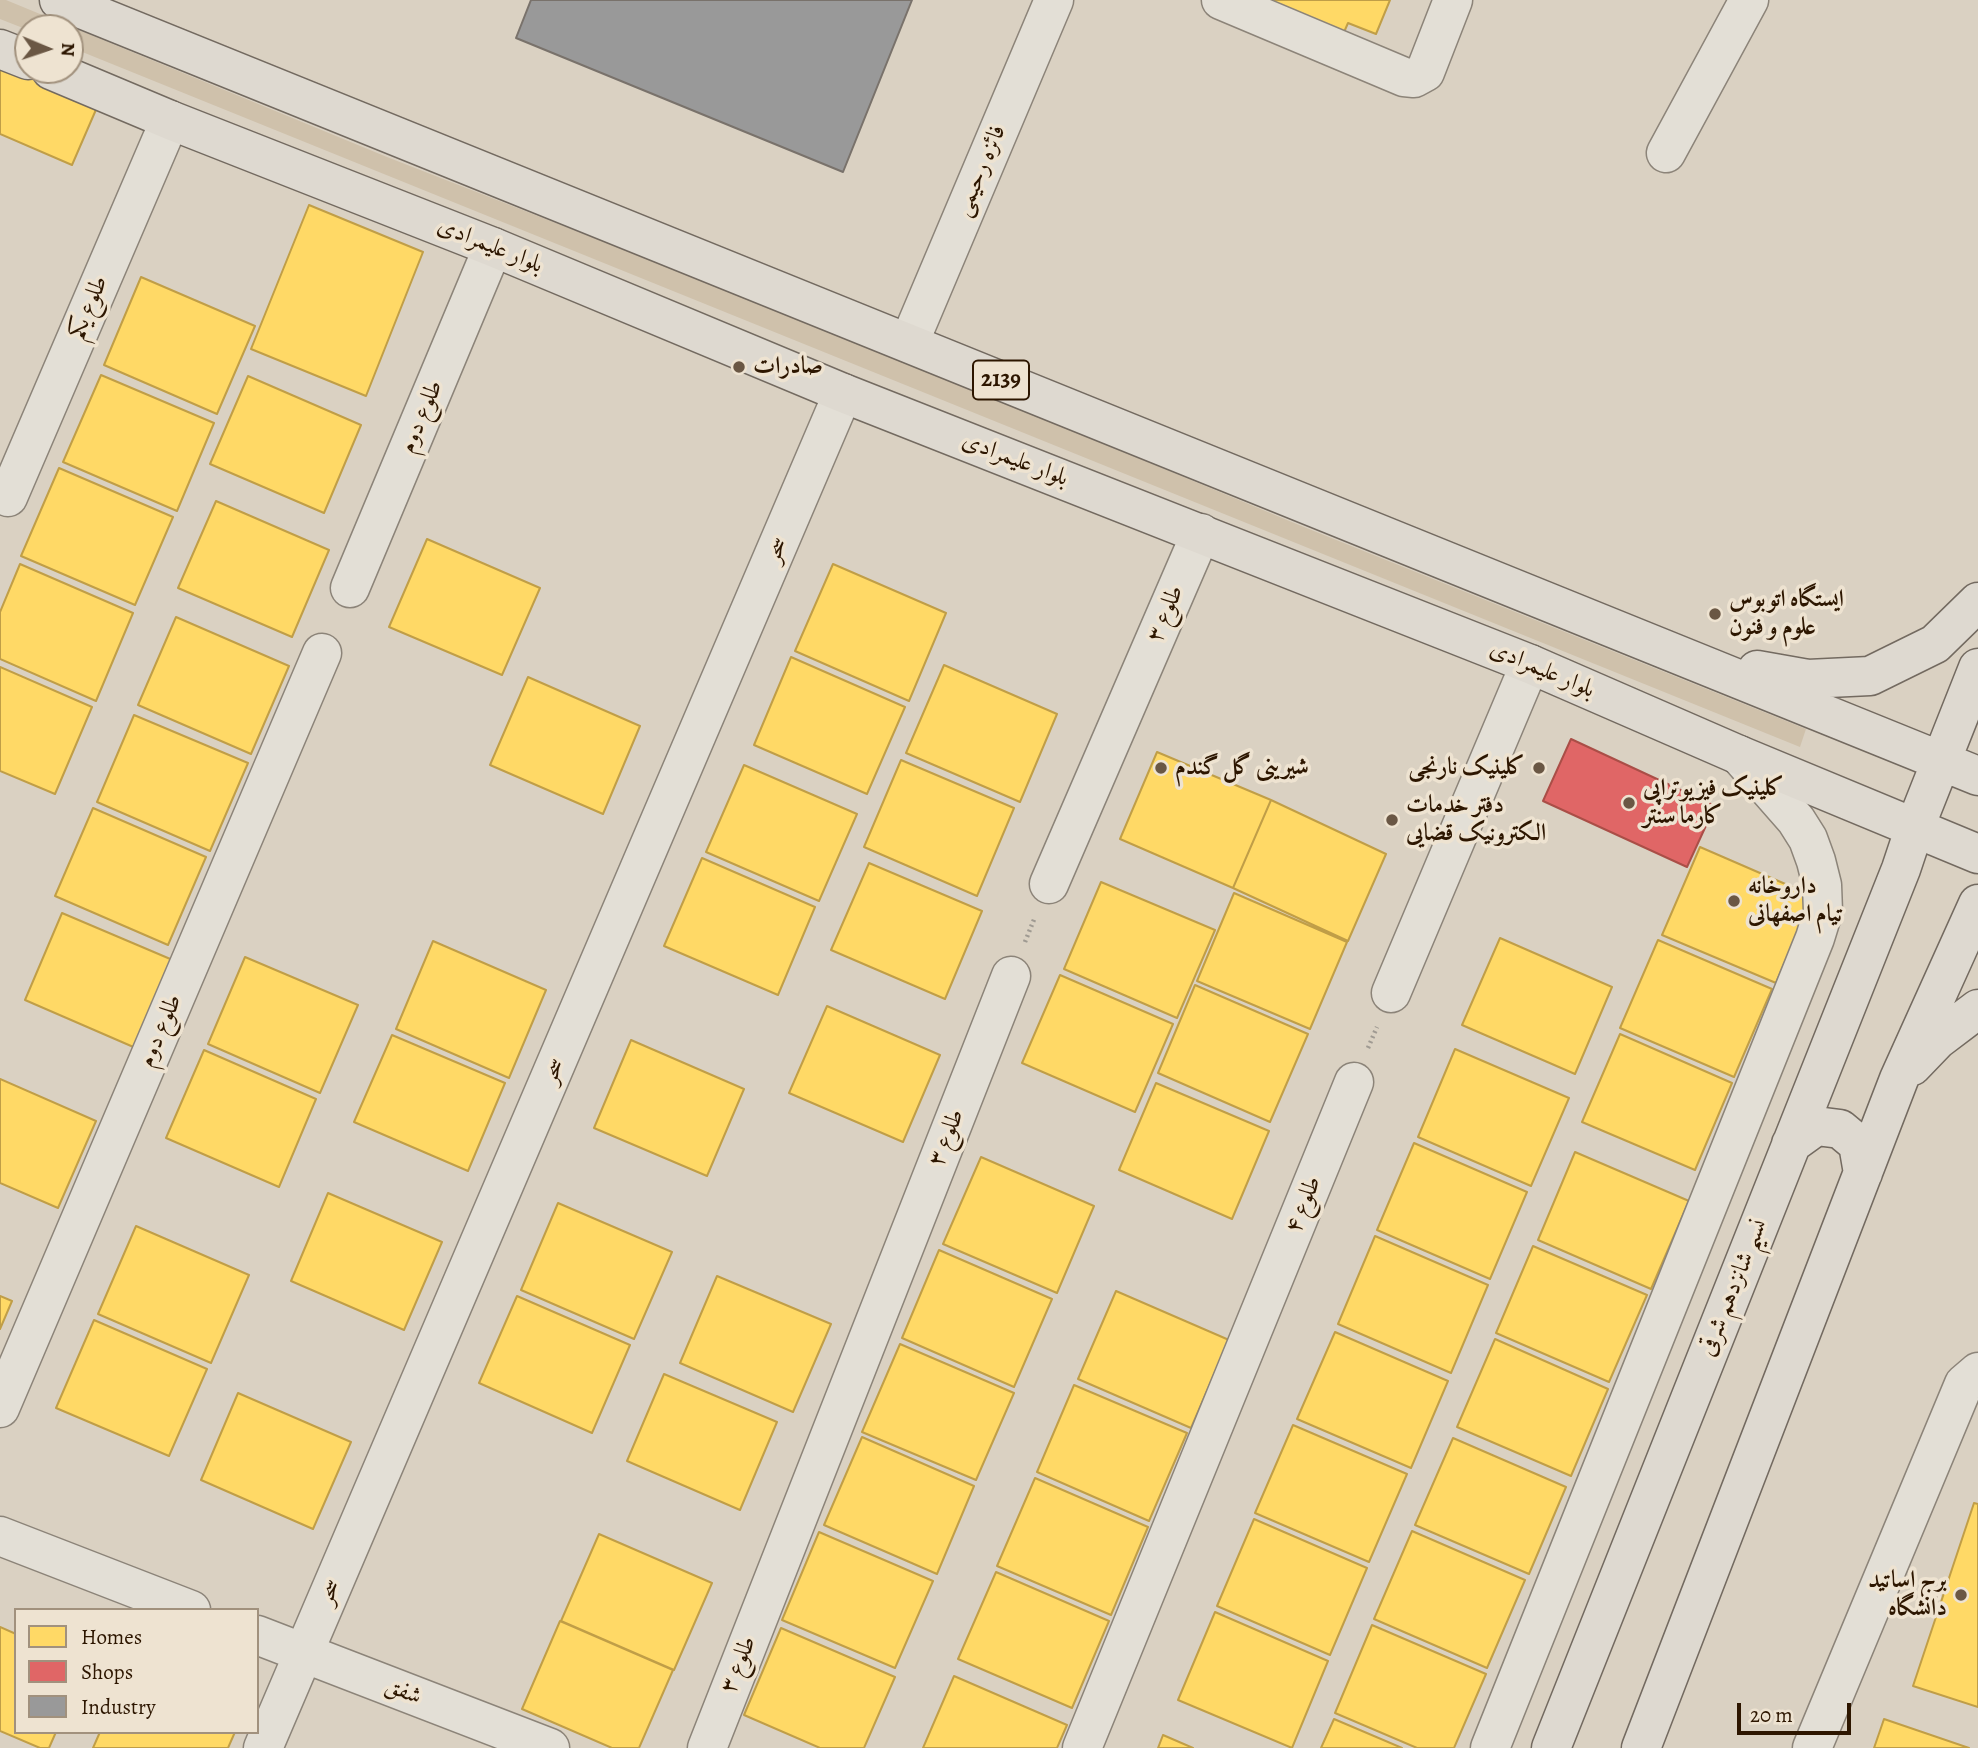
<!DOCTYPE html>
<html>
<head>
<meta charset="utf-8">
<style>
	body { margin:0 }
	#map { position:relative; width:1978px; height:1748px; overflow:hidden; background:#dad1c2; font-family:Alegreya,serif }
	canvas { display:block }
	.legend { position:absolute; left:14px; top:1608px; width:245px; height:126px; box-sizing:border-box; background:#eee3d1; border:2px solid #a1917d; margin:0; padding:9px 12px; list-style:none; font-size:21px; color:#2d1600 }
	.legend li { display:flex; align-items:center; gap:14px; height:35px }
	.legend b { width:35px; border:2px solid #a1917d }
	.north { position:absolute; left:14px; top:14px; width:70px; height:70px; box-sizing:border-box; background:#eee3d1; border:2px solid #a1917d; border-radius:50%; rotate:92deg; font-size:19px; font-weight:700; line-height:28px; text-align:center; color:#2d1600 }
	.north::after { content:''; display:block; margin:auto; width:24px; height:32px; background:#6a5744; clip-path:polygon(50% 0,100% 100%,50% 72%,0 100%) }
	.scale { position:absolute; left:1737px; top:1703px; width:114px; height:32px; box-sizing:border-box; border:4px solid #2d1600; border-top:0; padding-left:9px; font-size:21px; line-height:24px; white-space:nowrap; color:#2d1600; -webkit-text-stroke:5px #eee3d1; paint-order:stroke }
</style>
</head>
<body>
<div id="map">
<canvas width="1978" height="1748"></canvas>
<ul class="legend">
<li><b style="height:19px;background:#ffd966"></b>Homes</li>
<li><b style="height:19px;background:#e06666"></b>Shops</li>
<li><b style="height:19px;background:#999"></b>Industry</li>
</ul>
<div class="north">N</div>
<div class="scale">20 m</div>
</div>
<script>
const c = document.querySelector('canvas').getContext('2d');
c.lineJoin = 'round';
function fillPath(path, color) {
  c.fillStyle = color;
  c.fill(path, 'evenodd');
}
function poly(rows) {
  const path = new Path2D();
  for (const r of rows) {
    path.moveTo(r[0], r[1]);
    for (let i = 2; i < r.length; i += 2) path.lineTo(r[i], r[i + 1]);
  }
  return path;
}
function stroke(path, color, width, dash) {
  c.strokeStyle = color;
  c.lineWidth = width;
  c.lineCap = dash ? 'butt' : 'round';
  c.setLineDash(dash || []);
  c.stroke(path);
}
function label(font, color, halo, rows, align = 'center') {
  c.font = font + ' Alegreya,Amiri,serif';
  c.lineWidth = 7;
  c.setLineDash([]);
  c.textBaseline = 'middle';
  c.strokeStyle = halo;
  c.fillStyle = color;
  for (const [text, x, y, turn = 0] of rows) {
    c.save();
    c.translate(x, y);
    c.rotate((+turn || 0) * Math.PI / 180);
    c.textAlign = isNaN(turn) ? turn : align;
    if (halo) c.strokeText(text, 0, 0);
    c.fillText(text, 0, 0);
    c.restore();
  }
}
const green = poly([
	[0,0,6,0,387,157,855,340,1299,525,1806,729,1800,747,70,47,70,28,28,28,28,30,0,19]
]);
const homes = poly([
	[1241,0,1390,0,1376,34,1348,23,1341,39,1241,0],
	[0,63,98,105,72,165,0,134,0,63],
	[309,205,423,252,366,396,251,349,309,205],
	[141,277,255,326,217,414,104,365,141,277],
	[101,375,214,423,177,511,63,462,101,375],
	[248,376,361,425,324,513,210,464,248,376],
	[59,468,173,517,135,605,21,556,59,468],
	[216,501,329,550,292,637,178,588,216,501],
	[427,539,540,588,502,675,389,627,427,539],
	[20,564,133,613,96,701,0,659,0,612,20,564],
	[833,564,946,613,909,701,795,651,833,564],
	[176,617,289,666,251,754,138,705,176,617],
	[791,657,905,707,867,794,754,745,791,657],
	[944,665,1057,714,1020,802,906,753,944,665],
	[0,667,92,707,55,794,0,771,0,667],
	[528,677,640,726,603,814,490,765,528,677],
	[134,715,248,763,210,851,97,802,134,715],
	[1157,752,1271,800,1233,888,1120,839,1157,752],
	[901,760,1014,808,977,896,864,847,901,760],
	[744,765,857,814,819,901,706,852,744,765],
	[1271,800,1386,854,1348,941,1233,888,1271,800],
	[93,808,206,857,168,945,55,896,93,808],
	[1700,847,1813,896,1776,983,1662,935,1700,847],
	[702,858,815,907,778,995,664,946,702,858],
	[869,863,982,911,945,999,831,950,869,863],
	[1101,882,1215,930,1177,1018,1064,969,1101,882],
	[1234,893,1347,942,1310,1029,1197,981,1234,893],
	[62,913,175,961,138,1049,25,1000,62,913],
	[1500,938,1612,987,1575,1074,1462,1025,1500,938],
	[1658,940,1772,989,1734,1077,1620,1028,1658,940],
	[433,941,546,990,509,1078,396,1029,433,941],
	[245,957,358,1005,320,1093,208,1044,245,957],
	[1060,975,1173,1024,1135,1112,1022,1063,1060,975],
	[1195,985,1308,1034,1270,1122,1158,1073,1195,985],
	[827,1006,940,1055,903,1142,789,1093,827,1006],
	[1620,1034,1732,1083,1695,1170,1582,1122,1620,1034],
	[392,1035,505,1083,468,1171,354,1122,392,1035],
	[631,1040,744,1089,707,1176,594,1128,631,1040],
	[1455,1049,1569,1098,1531,1186,1418,1137,1455,1049],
	[204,1050,316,1099,279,1187,166,1138,204,1050],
	[0,1079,96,1121,58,1208,0,1183,0,1079],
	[1156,1083,1269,1131,1232,1219,1119,1170,1156,1083],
	[1414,1143,1527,1192,1490,1279,1377,1230,1414,1143],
	[1575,1152,1689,1201,1651,1289,1538,1240,1575,1152],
	[981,1157,1094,1206,1057,1293,943,1244,981,1157],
	[328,1193,442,1242,404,1330,291,1281,328,1193],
	[558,1203,672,1252,634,1339,521,1290,558,1203],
	[136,1226,249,1275,211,1363,98,1314,136,1226],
	[1375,1236,1488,1285,1451,1373,1338,1324,1375,1236],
	[1533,1246,1647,1295,1609,1382,1496,1333,1533,1246],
	[939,1250,1052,1299,1014,1387,902,1338,939,1250],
	[717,1276,831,1324,793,1412,680,1363,717,1276],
	[1116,1291,1229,1340,1191,1428,1078,1379,1116,1291],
	[0,1296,12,1301,0,1329,0,1296],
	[517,1296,630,1345,592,1433,479,1383,517,1296],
	[94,1320,207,1369,169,1456,56,1408,94,1320],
	[1335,1332,1448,1381,1411,1468,1297,1419,1335,1332],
	[1495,1339,1608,1389,1571,1476,1457,1427,1495,1339],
	[900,1344,1014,1393,976,1480,862,1432,900,1344],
	[664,1374,777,1422,740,1510,627,1461,664,1374],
	[1074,1385,1187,1433,1149,1521,1037,1472,1074,1385],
	[238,1393,351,1442,313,1529,201,1480,238,1393],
	[1293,1425,1407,1474,1369,1562,1255,1513,1293,1425],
	[862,1437,974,1486,937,1574,824,1525,862,1437],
	[1453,1438,1566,1487,1529,1574,1415,1525,1453,1438],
	[1035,1478,1148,1527,1111,1615,997,1566,1035,1478],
	[1974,1503,1978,1504,1978,1707,1913,1686,1974,1503],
	[1254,1519,1367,1568,1330,1655,1217,1606,1254,1519],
	[1412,1531,1525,1580,1487,1668,1374,1619,1412,1531],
	[819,1532,933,1581,895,1668,782,1620,819,1532],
	[599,1534,712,1583,674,1670,561,1621,599,1534],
	[996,1572,1109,1621,1072,1708,958,1659,996,1572],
	[1215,1612,1328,1661,1292,1748,1178,1700,1215,1612],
	[560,1621,673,1670,639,1748,612,1748,522,1709,560,1621],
	[1372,1625,1486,1674,1454,1748,1417,1748,1335,1713,1372,1625],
	[0,1627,16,1634,16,1732,56,1732,49,1748,40,1748,0,1731,0,1627],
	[781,1628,895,1677,864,1748,820,1748,744,1715,781,1628],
	[954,1676,1067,1725,1057,1748,923,1748,954,1676],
	[1334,1719,1402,1748,1321,1748,1334,1719],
	[1884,1719,1969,1748,1874,1748,1884,1719],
	[100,1732,235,1732,228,1748,93,1748,100,1732],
	[1163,1735,1193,1748,1158,1748,1163,1735]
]);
const shops = poly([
	[1571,739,1715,806,1687,867,1543,801,1571,739]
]);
const industry = poly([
	[531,0,912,0,843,172,516,38,531,0]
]);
const path = poly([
	[1025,942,1035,917],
	[1368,1048,1377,1027]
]);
const minor = poly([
	[1221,0,1404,77,1414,78,1425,72,1453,0],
	[1666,153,1749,0],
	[909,343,1054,0],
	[8,497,170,120],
	[350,588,493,247],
	[1049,884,1201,533],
	[1391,993,1530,664],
	[0,1408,322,653],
	[0,1536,191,1610],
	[257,1635,550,1748],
	[263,1748,843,393],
	[707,1748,1011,976],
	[1082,1748,1354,1082],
	[1490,1748,1815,938,1823,912,1822,885,1816,861,1808,839,1796,820,1739,755],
	[1812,1748,1964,1384,1978,1372]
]);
const major = poly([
	[59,0,1978,776],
	[0,49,28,60],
	[51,70,170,120,493,247,843,393,1530,664,1739,755,1978,854],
	[1757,670,1808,679,1870,676,1935,644,1978,602],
	[1912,1066,1937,1040,1978,1009],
	[1791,1144,1816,1126,1840,1129,1858,1144,1863,1173],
	[1551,1748,1901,869,1915,827,1978,668],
	[1641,1748,1899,1079,1978,904]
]);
const markers = [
	[739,367,7,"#6a5744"],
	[1715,614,7,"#6a5744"],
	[1161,768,7,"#6a5744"],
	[1539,768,7,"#6a5744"],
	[1629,803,7,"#6a5744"],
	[1392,820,7,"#6a5744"],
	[1734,901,7,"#6a5744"],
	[1961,1595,7,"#6a5744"]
];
const shields = [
	[1001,380,56]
];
const shieldNames = [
	["2139",1001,380]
];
const streetNames = [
	["فائزه رحیمی",981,171,-67],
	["بلوار علیمرادی",490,246,22],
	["طلوع یکم",89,308,-67],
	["طلوع دوم",422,417,-67],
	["بلوار علیمرادی",1015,460,21],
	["سحر",777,550,-67],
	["طلوع ۳",1166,614,-67],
	["بلوار علیمرادی",1542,670,23],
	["طلوع دوم",161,1031,-67],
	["سحر",554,1071,-67],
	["طلوع ۳",947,1138,-68],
	["طلوع ۴",1304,1205,-68],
	["نسیم شانزدهم شرقی",1734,1288,-68],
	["سحر",330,1592,-67],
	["طلوع ۳",739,1665,-68],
	["شفق",403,1692,21]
];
const poiNames = [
	["صادرات",753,367],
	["ایستگاه اتوبوس",1729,600],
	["علوم و فنون",1729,628],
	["شیرینی گل گندم",1175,768],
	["کلینیک نارنجی",1525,768,"right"],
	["کلینیک فیزیوتراپی",1643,789],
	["کارما سنتر",1643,817],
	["دفتر خدمات",1406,806],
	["الکترونیک قضایی",1406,834],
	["داروخانه",1748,887],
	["تیام اصفهانی",1748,915],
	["برج اساتید",1947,1581,"right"],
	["دانشگاه",1947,1609,"right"]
];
fillPath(green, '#cfc1ab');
fillPath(homes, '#ffd966');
stroke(homes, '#c09e47', 2);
fillPath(shops, '#e06666');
stroke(shops, '#aa4e47', 2);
fillPath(industry, '#999');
stroke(industry, '#79726b', 2);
stroke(minor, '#8c8479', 41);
stroke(major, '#736a60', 41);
stroke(path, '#9f9a92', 4.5, [2, 3.5]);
stroke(minor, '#e3dfd6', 38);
stroke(major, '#ded9d0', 38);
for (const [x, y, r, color] of markers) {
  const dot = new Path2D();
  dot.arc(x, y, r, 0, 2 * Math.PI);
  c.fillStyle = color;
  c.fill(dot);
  stroke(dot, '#eee3d1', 2.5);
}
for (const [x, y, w] of shields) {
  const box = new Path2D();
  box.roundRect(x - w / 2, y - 19.5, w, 39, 5);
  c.fillStyle = '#eee3d1';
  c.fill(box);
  stroke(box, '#2d1600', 2);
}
label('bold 23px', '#2d1600', null, shieldNames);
label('24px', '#2d1600', '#eee3d1', streetNames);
label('bold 24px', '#2d1600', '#eee3d1', poiNames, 'left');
</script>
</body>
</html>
